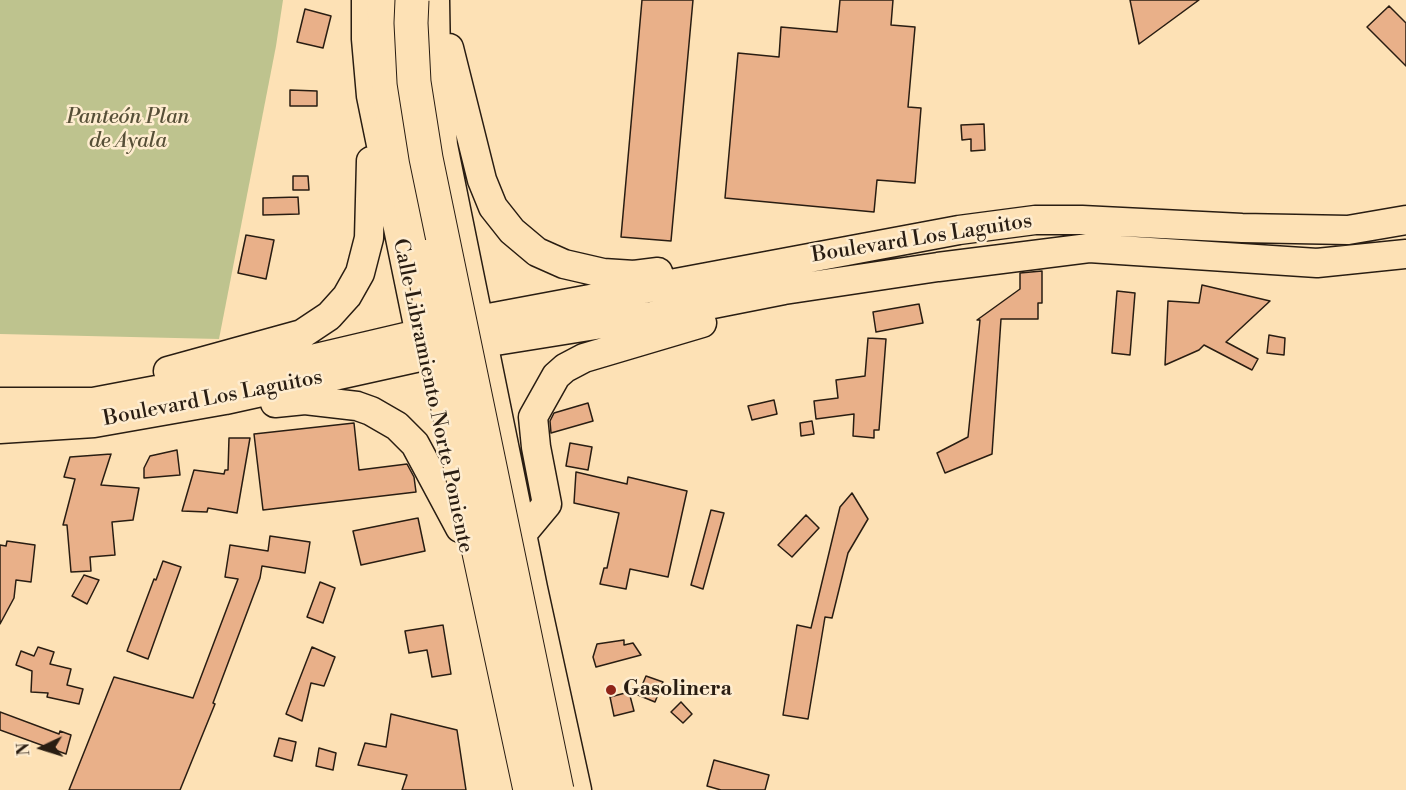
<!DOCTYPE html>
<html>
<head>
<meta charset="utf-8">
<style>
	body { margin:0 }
	#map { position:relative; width:1406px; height:790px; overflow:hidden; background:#fde1b5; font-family:"Libre Bodoni",serif }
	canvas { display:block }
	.north { position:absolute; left:12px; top:718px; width:60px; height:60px; -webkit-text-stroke:4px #feeccf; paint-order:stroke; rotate:266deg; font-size:16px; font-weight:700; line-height:24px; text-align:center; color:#291d12 }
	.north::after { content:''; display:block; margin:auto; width:21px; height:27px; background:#291d12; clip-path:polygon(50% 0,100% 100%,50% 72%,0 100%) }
</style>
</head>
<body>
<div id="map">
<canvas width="1406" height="790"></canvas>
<div class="north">N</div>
</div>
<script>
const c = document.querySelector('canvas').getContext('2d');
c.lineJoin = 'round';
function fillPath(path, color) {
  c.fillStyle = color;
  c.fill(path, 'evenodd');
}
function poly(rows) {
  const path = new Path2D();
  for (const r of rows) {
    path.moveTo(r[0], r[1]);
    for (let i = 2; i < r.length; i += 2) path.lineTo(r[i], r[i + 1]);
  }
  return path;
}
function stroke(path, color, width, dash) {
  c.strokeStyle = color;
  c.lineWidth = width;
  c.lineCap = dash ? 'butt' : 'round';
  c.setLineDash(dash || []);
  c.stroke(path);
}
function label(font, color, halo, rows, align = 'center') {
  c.font = font + ' "Libre Bodoni",serif';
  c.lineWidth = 5;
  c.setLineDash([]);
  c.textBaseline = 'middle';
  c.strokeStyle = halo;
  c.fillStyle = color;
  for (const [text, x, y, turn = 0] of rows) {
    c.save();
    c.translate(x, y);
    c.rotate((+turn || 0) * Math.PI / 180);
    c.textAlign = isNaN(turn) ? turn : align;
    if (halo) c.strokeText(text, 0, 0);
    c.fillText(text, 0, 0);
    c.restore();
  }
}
const green = poly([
	[0,0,283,0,276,46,219,339,0,334]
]);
const building = poly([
	[642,0,693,0,671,241,621,237,642,0],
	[840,0,893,0,891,25,915,27,908,107,921,108,915,183,877,180,874,212,725,198,738,53,779,57,781,27,837,32,840,0],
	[1130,0,1199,0,1139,44,1130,0],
	[1389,6,1406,23,1406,66,1367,27,1389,6],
	[305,9,331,16,323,48,297,42,305,9],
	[290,90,317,91,317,106,290,106,290,90],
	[984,124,985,150,971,151,971,139,962,140,961,125,984,124],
	[293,176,308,176,309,190,293,190,293,176],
	[298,197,299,214,263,215,263,198,298,197],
	[246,235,274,240,266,279,238,273,246,235],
	[1042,271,1042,303,1038,303,1038,319,1001,319,992,454,945,473,937,453,968,437,980,320,977,320,1020,289,1020,273,1042,271],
	[1202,285,1270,301,1226,342,1258,359,1252,370,1204,345,1199,350,1165,365,1168,301,1199,303,1202,285],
	[1117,291,1135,293,1130,355,1112,353,1117,291],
	[919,304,923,323,876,332,873,312,919,304],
	[1269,335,1285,338,1284,355,1267,353,1269,335],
	[868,338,886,339,879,430,874,430,874,438,853,436,854,414,816,419,814,401,838,398,836,380,865,376,868,338],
	[774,400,777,414,752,420,748,406,774,400],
	[588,403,593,421,551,433,550,421,554,413,588,403],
	[812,421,814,434,801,436,800,423,812,421],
	[354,423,359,470,407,464,414,477,416,492,263,510,254,434,354,423],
	[229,438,250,438,237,513,208,508,207,512,182,511,194,470,224,474,225,470,228,470,229,438],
	[570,443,592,447,588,470,566,466,570,443],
	[177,450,180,475,144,478,144,468,150,456,177,450],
	[111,454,101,485,139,488,133,520,112,522,115,555,90,557,91,571,71,572,67,525,63,525,75,479,64,477,70,457,111,454],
	[576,472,627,484,628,477,687,491,668,577,630,569,626,589,600,584,604,568,607,568,619,513,574,503,576,472],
	[852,493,868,519,848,553,832,618,825,617,808,719,783,715,797,625,811,628,840,507,852,493],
	[711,510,724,513,703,589,691,585,711,510],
	[806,515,819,528,792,557,778,545,806,515],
	[418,518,425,551,361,565,353,531,418,518],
	[270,536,310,542,305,573,262,566,260,578,213,703,215,704,180,790,69,790,114,677,193,698,238,579,225,577,230,545,268,551,270,536],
	[7,541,35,545,31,582,16,580,14,598,0,624,0,545,6,546,7,541],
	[163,561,181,567,148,659,127,651,154,579,156,580,163,561],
	[84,575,99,580,87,604,72,596,84,575],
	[320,582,335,588,323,623,307,617,320,582],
	[443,625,451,674,432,677,427,650,409,653,405,631,443,625],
	[624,640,624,645,633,643,641,655,596,667,593,657,597,644,624,640],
	[38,647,54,652,50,664,71,669,67,685,83,689,79,704,47,697,48,693,31,692,32,671,16,665,21,651,34,656,38,647],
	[312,647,335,657,324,686,311,683,302,721,286,714,312,647],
	[646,676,663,682,655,702,638,695,646,676],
	[629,692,634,711,614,716,610,697,629,692],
	[681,702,692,714,683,723,671,712,681,702],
	[0,712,59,734,60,731,71,735,66,754,0,730,0,712],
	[391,714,457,730,466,790,402,790,407,775,358,765,365,743,386,747,391,714],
	[279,738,296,742,292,761,274,756,279,738],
	[319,748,336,753,333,770,316,766,319,748],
	[714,760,769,775,765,790,721,790,707,786,714,760]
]);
const major = poly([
	[366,0,366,39,371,96,423,350],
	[435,0,436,59,443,145,533,588,577,790],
	[449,48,482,180,493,207,512,231,537,252,564,264,603,273,634,275,658,272],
	[168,371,302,334,329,316,347,296,360,273,369,238,371,161],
	[0,402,93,402,278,367,478,320,959,230,1035,220,1082,220,1242,228,1348,230,1406,220],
	[275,403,305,400,357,406,371,411,397,426,415,444,460,528],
	[0,429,94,423,225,400,483,343,652,316,784,290,938,267,1089,248,1317,263,1406,254],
	[522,534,547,504,536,447,533,417,556,376,565,368,584,358,702,323]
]);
const highway = poly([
	[384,0,386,61,394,124,422,256]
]);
const highwayBridge = poly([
	[412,0,411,23,414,82,426,158,557,790],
	[422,256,446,399,530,790]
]);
const markers = [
	[611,690,6,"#8f2418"]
];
const parkNames = [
	["Panteón Plan",128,118],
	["de Ayala",128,142]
];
const streetNames = [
	["Boulevard Los Laguitos",922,239,-9],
	["Calle Libramiento Norte Poniente",432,396,78],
	["Boulevard Los Laguitos",213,399,-11]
];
const poiNames = [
	["Gasolinera",623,690]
];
fillPath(green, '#bec38e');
fillPath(building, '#e9b089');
stroke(building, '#291d12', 1.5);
stroke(major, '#291d12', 31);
stroke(highway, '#291d12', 35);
stroke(major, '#fde1b5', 28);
stroke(highway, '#fde1b5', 33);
stroke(highwayBridge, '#291d12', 35, []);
stroke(highwayBridge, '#fde1b5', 33);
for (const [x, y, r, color] of markers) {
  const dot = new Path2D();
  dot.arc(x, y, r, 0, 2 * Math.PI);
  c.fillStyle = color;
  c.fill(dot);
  stroke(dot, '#feeccf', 2);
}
label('italic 21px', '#564f37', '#feeccf', parkNames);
label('21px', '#291d12', '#feeccf', streetNames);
label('bold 21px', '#291d12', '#feeccf', poiNames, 'left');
</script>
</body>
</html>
